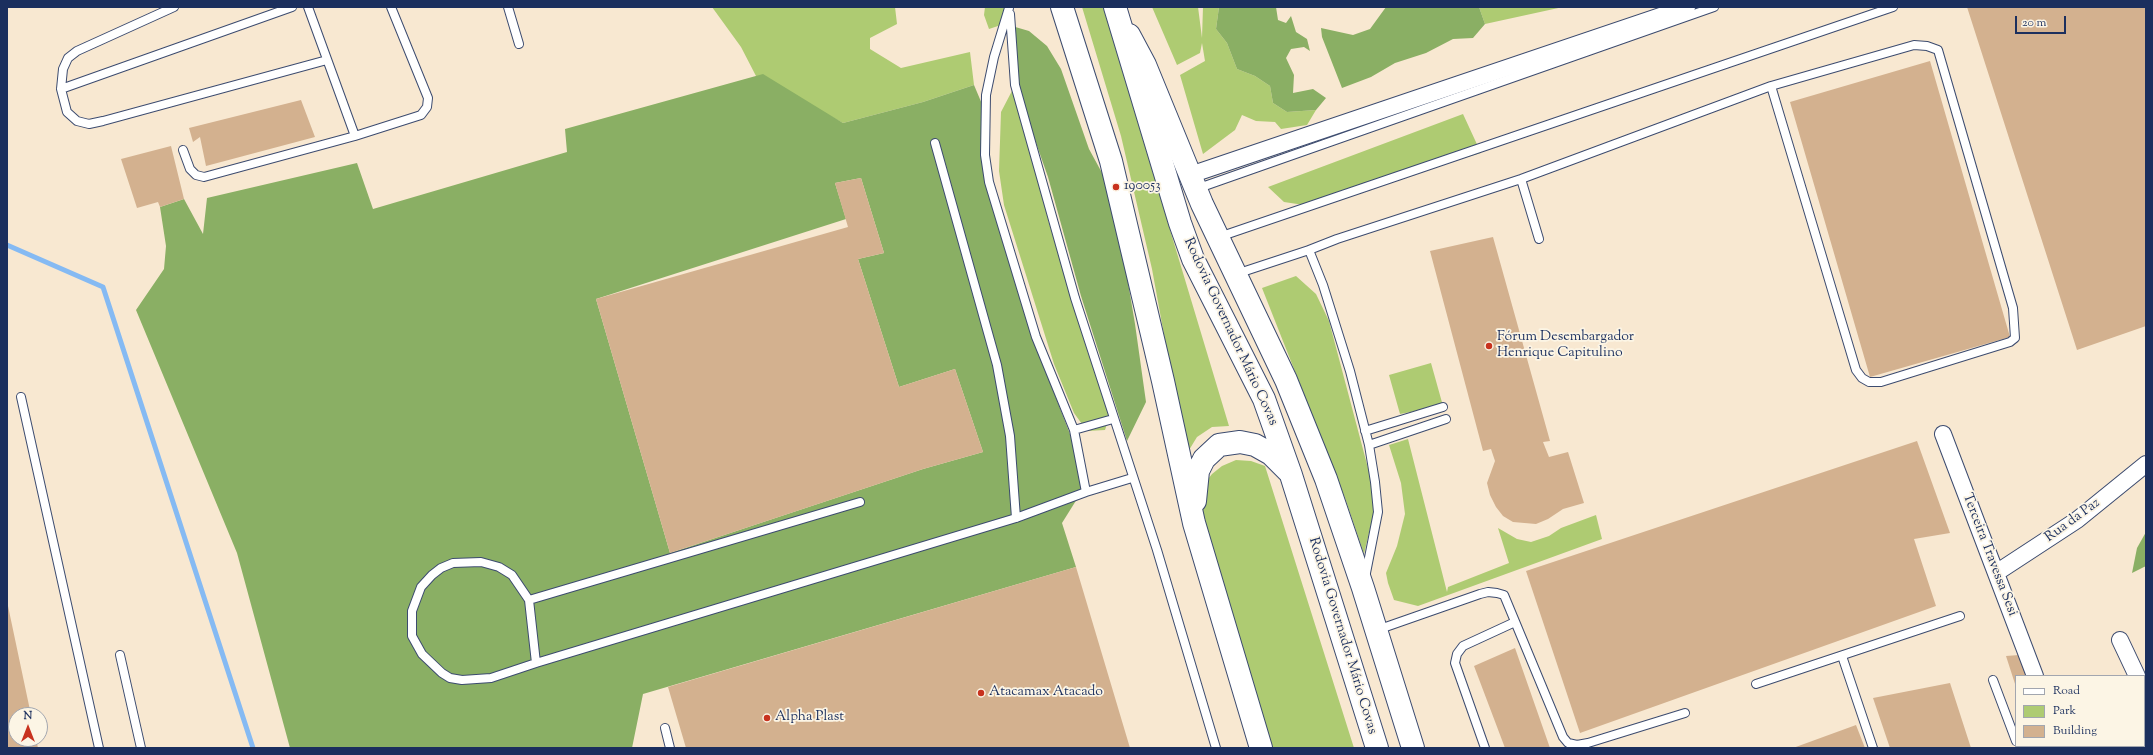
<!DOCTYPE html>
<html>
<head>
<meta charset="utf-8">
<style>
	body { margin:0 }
	#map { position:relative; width:2153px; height:755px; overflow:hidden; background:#f8e8d1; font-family:"Sorts Mill Goudy",serif }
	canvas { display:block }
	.frame { position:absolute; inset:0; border:8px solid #1b2f5e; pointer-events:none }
	.legend { position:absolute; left:2015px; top:675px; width:130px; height:72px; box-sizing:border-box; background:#fcf5e5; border:1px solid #a2a6af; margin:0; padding:5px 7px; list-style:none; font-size:12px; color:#1b2f5e }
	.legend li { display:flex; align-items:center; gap:8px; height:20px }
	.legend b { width:20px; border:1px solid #a2a6af }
	.north { position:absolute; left:8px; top:707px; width:40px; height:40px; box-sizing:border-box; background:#fcf5e5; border:1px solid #a2a6af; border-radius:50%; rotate:0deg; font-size:11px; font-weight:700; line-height:16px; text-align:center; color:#1b2f5e }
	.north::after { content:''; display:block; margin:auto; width:14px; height:18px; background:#c8321e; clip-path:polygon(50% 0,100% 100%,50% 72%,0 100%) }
	.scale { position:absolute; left:2015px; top:16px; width:51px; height:18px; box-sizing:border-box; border:2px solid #1b2f5e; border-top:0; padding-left:5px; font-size:12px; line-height:14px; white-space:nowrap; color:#1b2f5e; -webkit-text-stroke:3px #fcf5e5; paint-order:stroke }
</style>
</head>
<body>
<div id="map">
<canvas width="2153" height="755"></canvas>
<div class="frame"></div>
<ul class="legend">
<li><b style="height:5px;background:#fff"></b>Road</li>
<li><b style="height:11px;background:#aecb72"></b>Park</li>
<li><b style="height:11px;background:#d3b18f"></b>Building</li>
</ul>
<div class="north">N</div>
<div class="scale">20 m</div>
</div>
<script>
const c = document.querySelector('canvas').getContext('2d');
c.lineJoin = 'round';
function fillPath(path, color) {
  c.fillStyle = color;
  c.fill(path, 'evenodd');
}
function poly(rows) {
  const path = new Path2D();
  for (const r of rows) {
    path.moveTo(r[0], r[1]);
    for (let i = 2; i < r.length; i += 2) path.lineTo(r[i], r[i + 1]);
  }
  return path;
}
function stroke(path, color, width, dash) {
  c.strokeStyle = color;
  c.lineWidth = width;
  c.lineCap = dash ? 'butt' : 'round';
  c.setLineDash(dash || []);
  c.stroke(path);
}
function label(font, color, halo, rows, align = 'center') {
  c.font = font + ' "Sorts Mill Goudy",serif';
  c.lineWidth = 3.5;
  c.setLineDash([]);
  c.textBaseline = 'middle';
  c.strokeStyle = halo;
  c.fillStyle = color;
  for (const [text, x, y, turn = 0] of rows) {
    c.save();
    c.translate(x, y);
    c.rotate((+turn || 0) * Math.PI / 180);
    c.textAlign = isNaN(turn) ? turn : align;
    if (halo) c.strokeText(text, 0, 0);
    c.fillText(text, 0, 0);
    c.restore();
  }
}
const green = poly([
	[712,7,895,7,897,24,870,38,870,49,901,68,970,52,974,85,923,102,843,123,756,76,741,47],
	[985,7,1011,7,1004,24,989,29,984,15],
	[1082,7,1103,7,1229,426,1212,427,1197,437,1186,455,1152,269,1121,136],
	[1152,7,1198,7,1202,38,1203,7,1219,7,1216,29,1227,43,1237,69,1255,76,1270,86,1273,103,1287,112,1316,110,1307,125,1281,129,1275,122,1256,121,1242,115,1235,130,1203,154,1180,75,1205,61,1202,43,1200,53,1177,65],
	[1479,7,1563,7,1485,24],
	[1014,87,1049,223,1088,353,1110,415,1105,430,1087,431,1074,413,1054,364,1004,205,999,171,1001,112],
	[1463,114,1481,153,1304,205,1284,202,1268,187],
	[1296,276,1316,294,1329,321,1373,487,1376,503,1364,554,1345,498,1262,288],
	[1431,363,1443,406,1400,414,1389,375],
	[1408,439,1447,592,1448,587,1509,563,1498,528,1517,539,1531,542,1549,536,1561,528,1596,515,1602,539,1418,606,1394,600,1388,583,1386,573,1397,546,1405,514,1401,483,1389,445],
	[1236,460,1251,461,1265,466,1354,748,1272,748,1204,519,1201,500,1205,483,1212,474,1222,466]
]);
const forest = poly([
	[1219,7,1276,7,1278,20,1286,23,1291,16,1296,32,1307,39,1310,51,1304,47,1291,49,1286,58,1294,75,1293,93,1313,89,1326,98,1316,110,1287,112,1273,103,1270,86,1255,76,1237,69,1227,43,1216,29],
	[1386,7,1479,7,1485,24,1473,38,1453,39,1426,53,1395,63,1371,77,1342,88,1322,37,1321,28,1353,35,1370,29],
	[1005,24,1029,31,1047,46,1061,69,1089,149,1113,193,1135,324,1146,402,1127,441,1081,296,1048,177,1021,100],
	[763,74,843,123,923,102,974,85,982,104,987,112,990,179,1039,354,1080,460,1082,491,1062,523,1076,567,643,694,632,748,290,748,237,553,136,310,164,269,166,246,160,207,184,199,203,234,207,198,357,163,373,209,567,152,565,129],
	[861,178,884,253,858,259,899,387,955,369,983,452,923,469,670,553,596,299,846,219,835,183],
	[2146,532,2146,566,2132,573,2137,548]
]);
const stream = poly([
	[7,245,103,287,253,748]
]);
const building = poly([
	[1967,7,2146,7,2146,326,2077,350],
	[1930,61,2010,337,1870,377,1790,102],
	[301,100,315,137,206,166,200,137,193,142,189,128],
	[171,146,184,199,160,207,158,202,137,208,121,159],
	[861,178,884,253,858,259,899,387,955,369,983,452,923,469,670,553,596,299,848,227,835,183],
	[1493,237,1550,441,1543,442,1549,457,1568,452,1584,503,1563,509,1548,519,1536,524,1513,522,1503,516,1496,507,1490,495,1487,483,1495,461,1491,449,1483,451,1430,251],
	[1917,441,1950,533,1914,539,1936,606,1580,733,1526,571],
	[1076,567,1130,748,686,748,668,687],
	[8,606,31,715,16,715,16,739,36,739,38,748,7,748],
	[1515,648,1550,748,1505,748,1474,666],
	[2019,655,2027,676,2016,676,2016,687,2006,656],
	[1950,683,1971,748,1890,748,1873,698],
	[1856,725,1865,748,1793,748]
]);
const lane = poly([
	[174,7,77,51,68,58,63,69,61,89,67,112,77,121,89,124,103,121,327,60],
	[308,7,355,136,421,115,427,107,428,98,391,7],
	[508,7,519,44],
	[1010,14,1015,85,1075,298,1157,550,1216,748],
	[61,89,292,7],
	[935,143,997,365,1010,436,1016,518],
	[183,150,190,169,196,175,204,177,355,136],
	[1521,179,1539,239],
	[1196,189,1714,7],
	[1219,237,1893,7],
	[1236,274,1309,250],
	[21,397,99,748],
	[1074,430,1113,419],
	[1365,431,1443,407],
	[1369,445,1446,419],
	[1086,492,1132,478],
	[1365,578,1378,512,1375,482,1369,445,1350,371,1323,285,1309,250,1337,239,1521,179,1771,86,1914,45,1927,46,1938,50,2013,308,2015,338,2010,342,1881,382,1869,382,1862,378,1856,370,1771,86],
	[529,600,512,575,499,567,481,562,453,563,441,568,432,575,421,587,412,611,412,636,422,654,442,673,450,678,462,680,491,678,536,663,1016,518,1086,492,1074,430,1036,337,989,182,985,155,986,95,994,57,1009,8],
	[1377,630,1480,594,1488,592,1497,593,1504,595,1563,737,1568,743,1577,745,1588,743,1685,713],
	[120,655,141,748],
	[1842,656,1873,748],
	[536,663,529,600,860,502],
	[1993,680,2016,741],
	[1756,684,1960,616],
	[665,728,670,748],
	[1485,748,1455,663,1457,654,1463,646,1515,622]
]);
const street = poly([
	[1190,175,1687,7],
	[1943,434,2035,676],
	[1996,573,2077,520,2146,464],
	[2120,640,2137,676],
	[2144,691,2146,695],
	[2061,746,2062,748]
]);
const secondary = poly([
	[1129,35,1145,65,1202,204,1286,380,1326,479,1363,588,1413,748]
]);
const highway = poly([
	[1062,7,1111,161,1163,381,1194,523,1261,748],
	[1115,7,1180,223,1193,259,1264,399,1291,475,1377,748],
	[1195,501,1198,471,1204,459,1219,445,1240,442,1255,445,1271,454,1288,471]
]);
const markers = [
	[1116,187,4,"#c8321e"],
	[1489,346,4,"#c8321e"],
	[981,693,4,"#c8321e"],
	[767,718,4,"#c8321e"]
];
const poiNames = [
	["190053",1124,187],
	["Fórum Desembargador",1497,338],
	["Henrique Capitulino",1497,354],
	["Atacamax Atacado",989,693],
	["Alpha Plast",775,718]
];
const streetNames = [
	["Rodovia Governador Mário Covas",1230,332,65],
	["Rua da Paz",2073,521,-36],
	["Terceira Travessa Sesi",1989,555,69],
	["Rodovia Governador Mário Covas",1342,636,73]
];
fillPath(green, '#aecb72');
fillPath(forest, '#8aaf64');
stroke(stream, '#85baf3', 5);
fillPath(building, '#d3b18f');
stroke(lane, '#3c4b6f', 10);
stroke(street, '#3c4b6f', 18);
stroke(secondary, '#3c4b6f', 24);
stroke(highway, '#3c4b6f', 24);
stroke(lane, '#fff', 8);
stroke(street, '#fff', 16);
stroke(secondary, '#fff', 22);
stroke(highway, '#fff', 22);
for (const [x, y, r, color] of markers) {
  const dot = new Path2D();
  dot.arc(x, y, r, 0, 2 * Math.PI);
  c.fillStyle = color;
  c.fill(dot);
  stroke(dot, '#fcf5e5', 1.5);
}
label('14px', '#1b2f5e', '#fcf5e5', poiNames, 'left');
label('14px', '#1b2f5e', '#fcf5e5', streetNames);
</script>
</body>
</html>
